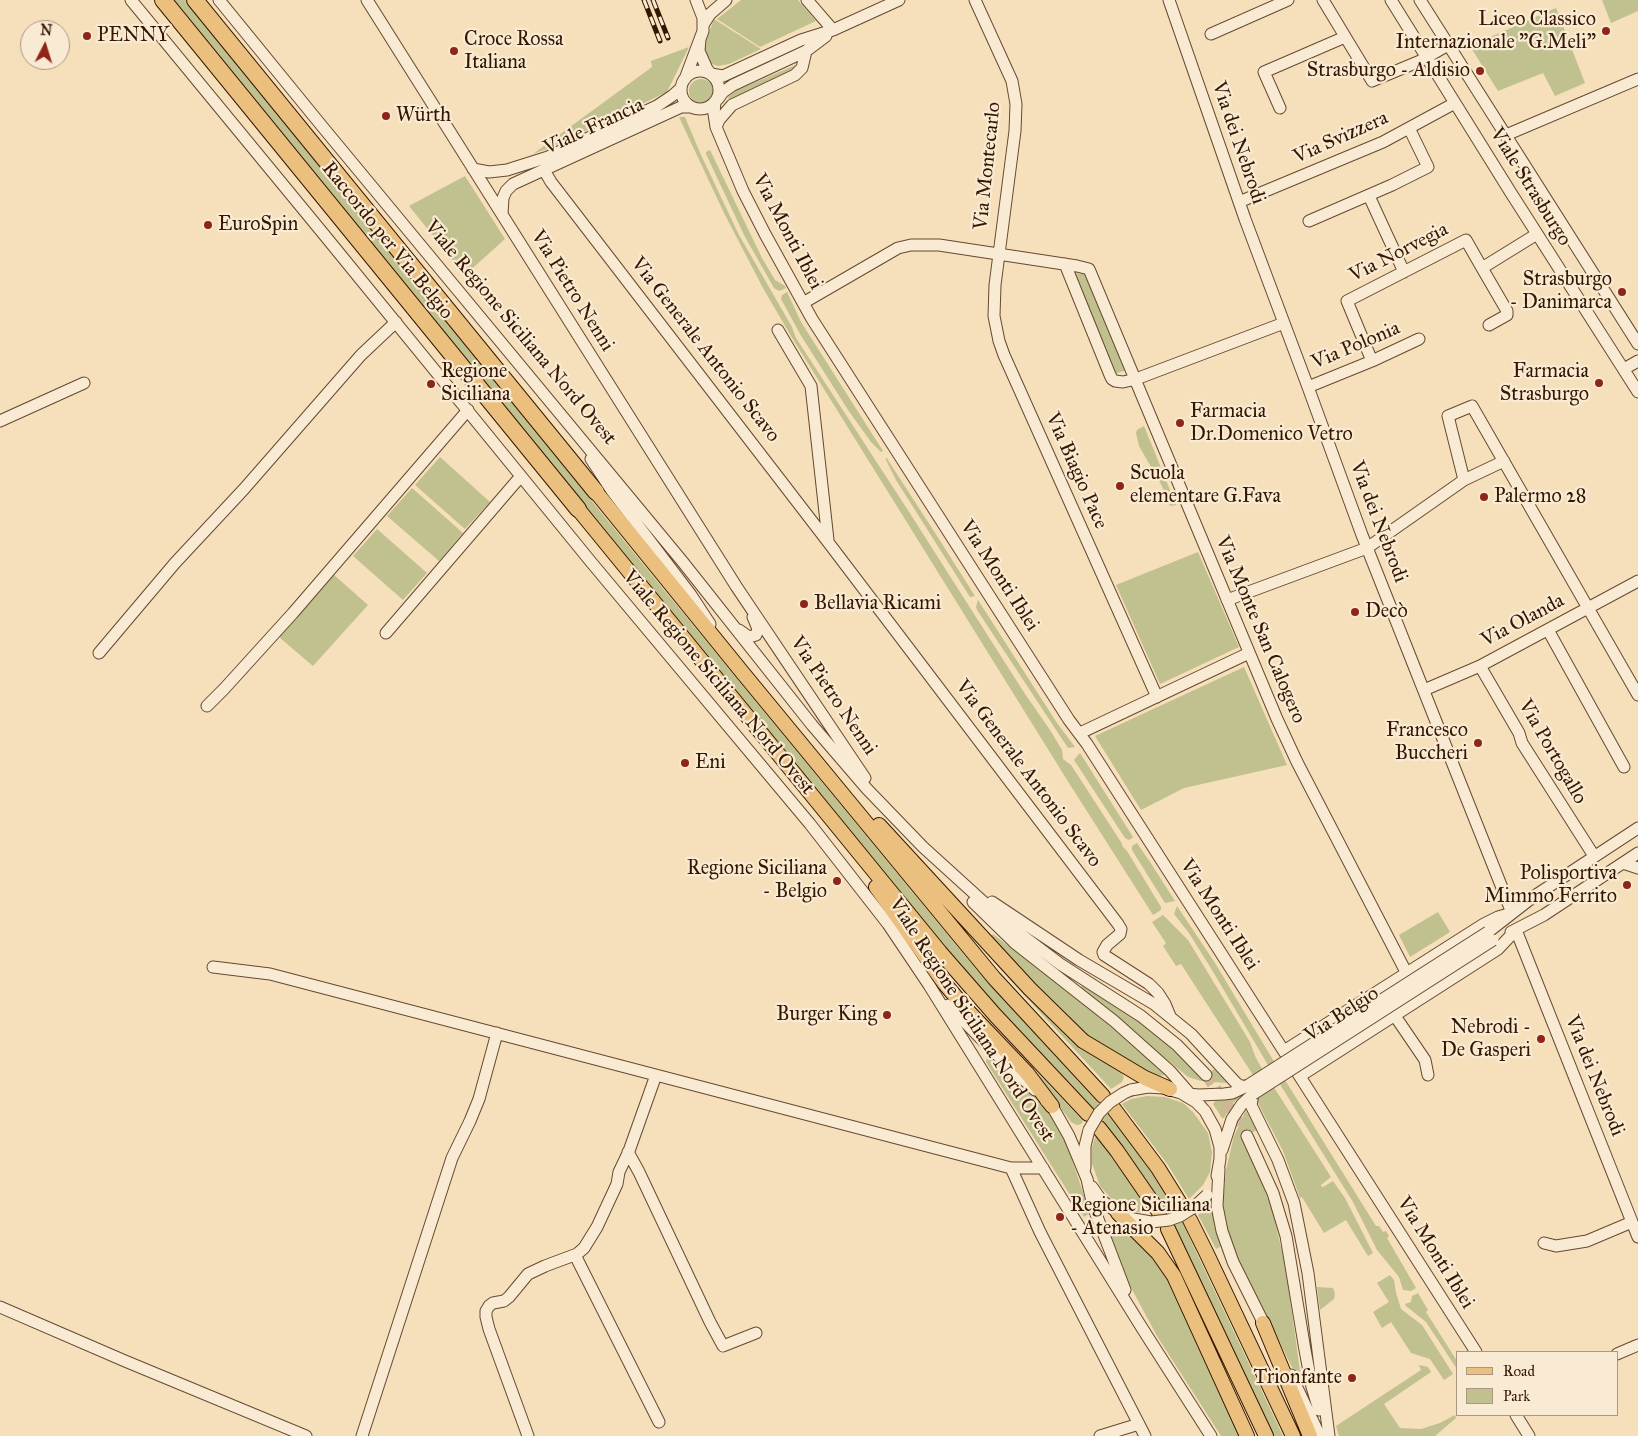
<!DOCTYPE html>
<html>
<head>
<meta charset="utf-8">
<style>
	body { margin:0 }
	#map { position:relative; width:1638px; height:1436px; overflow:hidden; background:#f6dfbb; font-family:"IM FELL Great Primer",serif }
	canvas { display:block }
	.legend { position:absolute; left:1456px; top:1351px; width:162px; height:65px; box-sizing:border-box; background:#f9ead3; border:1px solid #ab967f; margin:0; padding:6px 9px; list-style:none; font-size:15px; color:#351701 }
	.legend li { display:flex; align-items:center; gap:10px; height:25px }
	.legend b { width:25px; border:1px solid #ab967f }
	.north { position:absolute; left:20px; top:20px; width:50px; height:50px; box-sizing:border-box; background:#f9ead3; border:1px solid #ab967f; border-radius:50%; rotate:5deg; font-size:14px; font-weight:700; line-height:20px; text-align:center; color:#351701 }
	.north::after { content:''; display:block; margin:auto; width:18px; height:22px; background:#8f2418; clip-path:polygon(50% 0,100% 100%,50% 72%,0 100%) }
</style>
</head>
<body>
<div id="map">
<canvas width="1638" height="1436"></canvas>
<ul class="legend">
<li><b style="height:6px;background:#ebc07e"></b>Road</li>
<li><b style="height:14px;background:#c0c18e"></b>Park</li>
</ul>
<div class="north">N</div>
</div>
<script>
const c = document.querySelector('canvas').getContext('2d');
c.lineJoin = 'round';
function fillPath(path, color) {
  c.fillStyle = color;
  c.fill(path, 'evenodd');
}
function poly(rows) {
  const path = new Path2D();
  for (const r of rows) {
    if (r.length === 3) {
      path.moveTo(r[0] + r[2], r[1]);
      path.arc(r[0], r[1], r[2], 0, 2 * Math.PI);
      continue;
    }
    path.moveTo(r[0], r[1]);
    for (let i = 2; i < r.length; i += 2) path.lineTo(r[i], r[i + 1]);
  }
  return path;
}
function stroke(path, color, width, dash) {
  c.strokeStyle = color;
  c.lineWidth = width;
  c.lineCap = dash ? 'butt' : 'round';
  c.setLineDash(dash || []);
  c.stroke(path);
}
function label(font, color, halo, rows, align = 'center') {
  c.font = font + ' "IM FELL Great Primer",serif';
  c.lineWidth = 4.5;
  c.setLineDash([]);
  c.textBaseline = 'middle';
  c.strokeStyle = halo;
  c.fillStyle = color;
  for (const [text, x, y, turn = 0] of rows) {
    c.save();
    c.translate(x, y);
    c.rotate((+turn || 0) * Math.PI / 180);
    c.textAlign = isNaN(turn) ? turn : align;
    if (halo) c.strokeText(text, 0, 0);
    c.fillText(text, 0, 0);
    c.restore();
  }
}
const green = poly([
	[171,0,185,0,669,596,975,968,1108,1114,1147,1165,1183,1224,1283,1436,1274,1436,1177,1232,1161,1203,1120,1143,1092,1108,998,1008,953,957],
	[741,0,798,0,816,21,760,47,717,19],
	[1602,0,1638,0,1638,11,1611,23],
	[1556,8,1585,83,1555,96,1543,73,1498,91,1470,46],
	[714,19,761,49,729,64,718,66,712,64,709,61,704,53,704,46],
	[689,47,667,92,552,147,533,154,652,67,651,61],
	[798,64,795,70,730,102,728,97,735,91],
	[701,91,12],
	[679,117,685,117,701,155,739,235,792,327,796,338,911,515,1025,694,1050,730,1062,750,1063,759,1071,765,1121,842,1123,847,1127,851,1161,907,1161,910,1153,915,1069,783,791,336,763,288,724,213],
	[710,150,762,258,775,280,785,286,786,288,779,291,774,288,744,235,706,154,706,152],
	[465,176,505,239,465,275,409,206],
	[1073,273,1085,274,1127,370,1114,374],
	[787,292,801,322,883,451,881,452,871,442,848,410,800,334,781,299,782,295],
	[1144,426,1153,448,1176,505,1170,506,1162,486,1139,446,1136,433,1137,430],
	[440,457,490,502,465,529,415,485],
	[886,457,937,536,975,596,970,597,896,480,886,460],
	[412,488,463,533,439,561,387,516],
	[377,529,427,573,403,600,353,556],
	[1198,552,1239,647,1160,684,1116,585],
	[334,575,368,605,313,666,279,637],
	[978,600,1057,723,1075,747,1068,748,1016,669,977,610,976,607],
	[1244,667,1287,765,1184,788,1141,810,1095,736],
	[1080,753,1133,837,1132,838,1129,840,1125,838,1074,760],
	[1137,843,1152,865,1175,901,1165,903,1132,850,1132,846],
	[1177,906,1215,963,1285,1080,1376,1226,1379,1226,1383,1232,1386,1231,1389,1236,1387,1238,1416,1288,1411,1291,1403,1290,1399,1277,1377,1250,1353,1202,1268,1065,1212,970,1189,933,1174,914],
	[1438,912,1450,932,1410,957,1399,935],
	[1163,915,1188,940,1250,1042,1255,1056,1261,1067,1331,1177,1321,1185,1321,1186,1323,1187,1333,1181,1345,1198,1373,1253,1368,1256,1346,1220,1324,1233,1302,1197,1300,1198,1283,1151,1259,1105,1257,1099,1264,1092,1181,964,1176,966,1163,946,1166,943,1152,922],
	[993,934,1101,1018,1166,1075,1158,1076,1150,1073,1095,1044,1034,987,990,937],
	[978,942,1090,1052,1121,1072,1124,1077,1122,1082,1111,1089,1001,970],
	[1083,986,1133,1017,1162,1039,1203,1078,1214,1069,1227,1083,1201,1081,1188,1077,1080,987],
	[987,1057,992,1058,1040,1100,1055,1122,1067,1145,1090,1213,1084,1217,986,1062],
	[1030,1065,1083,1121,1081,1124,1077,1125,1071,1122],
	[1147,1096,1165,1097,1183,1103,1193,1112,1208,1133,1212,1152,1210,1172,1203,1185,1189,1199,1168,1165,1122,1104,1131,1099],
	[1241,1096,1232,1104,1224,1118,1222,1118,1213,1104,1215,1101],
	[1246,1110,1257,1130,1242,1138,1261,1178,1274,1217,1286,1269,1300,1371,1299,1381,1240,1264,1231,1244,1225,1224,1223,1203,1226,1170,1234,1136],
	[1096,1135,1134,1189,1149,1213,1136,1212,1123,1207,1114,1202,1100,1186,1092,1163,1092,1147],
	[1212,1203,1215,1229,1222,1246,1216,1249,1198,1215],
	[1110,1223,1121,1225,1147,1250,1169,1278,1241,1436,1221,1436,1157,1336,1128,1282,1107,1226],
	[1390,1275,1394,1280,1396,1293,1401,1309,1422,1325,1453,1374,1444,1380,1430,1359,1411,1353,1391,1322,1382,1328,1373,1312,1389,1302,1377,1283],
	[1317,1287,1333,1288,1335,1294,1334,1299,1320,1310],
	[1418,1293,1428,1310,1426,1312,1457,1361,1457,1369,1426,1322,1406,1306,1405,1304,1411,1302,1412,1296],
	[1419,1365,1428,1367,1431,1372,1384,1404,1400,1428,1421,1429,1440,1423,1455,1415,1456,1418,1435,1436,1339,1436,1336,1426,1421,1370]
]);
const minorTunnel = poly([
	[1206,1075,1231,1110,1247,1136]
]);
const minor = poly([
	[131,0,326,237,591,562,810,824,888,924,929,985,1142,1328,1211,1436],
	[219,0,321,125,682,561,812,725,867,789,923,847,1011,927,1060,964,1141,1016,1177,1045,1206,1075],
	[367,0,736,586,865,778],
	[807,0,833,30],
	[975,0,1012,81,1016,104,1015,131,995,285,994,316,999,341,1004,355,1157,697],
	[1169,0,1245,219,1308,387,1362,535,1512,913],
	[1323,0,1372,81,1420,61,1448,45],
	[1391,0,1511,193,1638,392],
	[1420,0,1638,344],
	[703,25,710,14,726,0],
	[1211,34,1288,0],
	[700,39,699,51,707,69,711,74,723,76,801,40,833,30,899,0],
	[700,90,19],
	[685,79,703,31,703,18,696,0],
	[718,99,723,92,733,85,806,51,826,36],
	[715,102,714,114,716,127,743,191,765,234,812,319,1069,720,1087,744,1285,1053],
	[1280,108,1264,72,1345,37],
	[716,127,719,120,732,105,795,75,802,68,806,51],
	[1506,135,1638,79],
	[473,169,489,172,507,170,548,157,657,106,672,96,681,88],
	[544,170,551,182,828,542,1118,924,1121,929,1120,934,1107,945,1103,952,1104,955,1149,984,1158,993,1165,1004,1170,1016],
	[1369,196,1404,272],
	[1239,202,1383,142,1455,103],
	[502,214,503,198,506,191,513,184,681,107,692,107],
	[1309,221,1392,185,1428,167,1409,128],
	[1065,264,1110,375,1112,379,1115,381,1123,382,1136,379,1284,323],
	[1482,268,1507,311,1507,315,1489,325],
	[803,303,898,248,911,245,939,245,1077,266,1089,269,1277,719,1297,762,1406,972],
	[778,330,811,386,828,540],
	[1372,361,1347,301,1466,240,1482,268,1537,234],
	[1624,369,1638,361],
	[1308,387,1372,361,1419,339],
	[0,421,84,383],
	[591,459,612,491,691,595,710,624],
	[1464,480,1504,461],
	[1227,600,1367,548,1464,480,1448,416,1472,406,1638,695],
	[739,630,749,637,756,635,758,629,753,617],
	[1548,630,1624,767],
	[386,633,521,476],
	[99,653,175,563,244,489,361,355,396,322],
	[1480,666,1519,733,1522,743,1594,856],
	[1424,690,1480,666,1638,581],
	[207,706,224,689,293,613,468,410],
	[1080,733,1249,653],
	[1623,863,1638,868],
	[973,902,1016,944,1114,1021,1170,1071,1204,1110],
	[992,902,1079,960,1154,1004,1191,1034,1236,1083,1240,1086,1247,1086],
	[1516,930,1638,1237],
	[1488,932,1533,897,1638,828],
	[1511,932,1544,915,1638,853],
	[213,967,270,974,1011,1168,1043,1168],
	[948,1005,995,1053,1035,1090],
	[1395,1016,1425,1060,1428,1075],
	[1284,1051,1484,924,1498,917,1512,913],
	[1297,1072,1476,1352],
	[1300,1076,1498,949,1516,930],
	[1131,1090,1148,1087,1163,1088,1181,1093,1196,1102,1205,1111,1215,1129,1220,1147,1220,1159,1217,1176],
	[1188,1094,1199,1095,1224,1094,1232,1093,1247,1086],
	[1253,1094,1251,1105,1278,1160,1294,1203,1308,1273,1329,1436],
	[1046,1101,1052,1106,1069,1136,1087,1179,1093,1206,1125,1290],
	[1247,1136,1273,1193,1286,1236,1305,1350,1312,1387,1319,1410],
	[1222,1150,1232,1119,1242,1104,1253,1094],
	[628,1152,639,1172,710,1322,723,1346,756,1333],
	[1011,1168,1040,1232,1145,1436],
	[1085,1168,1085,1146,1089,1130],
	[1219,1169,1217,1206,1222,1231,1233,1262,1267,1330],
	[1092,1187,1101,1200,1118,1213,1128,1218,1151,1222],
	[1544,1243,1556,1246,1587,1241,1632,1222],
	[575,1255,659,1422],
	[0,1307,125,1361,306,1436],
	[1617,1354,1638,1345],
	[1291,1375,1320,1436],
	[1516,1415,1529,1436],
	[362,1436,452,1158,470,1121,479,1099,497,1033],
	[528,1436,489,1329,486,1317,486,1311,489,1306,493,1303,504,1301,509,1297,528,1274,545,1266,577,1254,584,1248,597,1227,617,1184,619,1172,629,1151,656,1075],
	[1100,1436,1139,1424]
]);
const major = poly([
	[596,492,742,672,994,978,1103,1096],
	[578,509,940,952,995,1015,1088,1114],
	[879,825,1030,989,1083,1041,1145,1078,1170,1089],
	[876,887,944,983,968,1011,1027,1073,1052,1106],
	[1114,1109,1158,1168,1181,1205],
	[1099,1128,1117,1151,1159,1212],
	[1118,1213,1158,1253,1174,1276,1247,1436],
	[1190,1220,1206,1252,1293,1436],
	[1168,1229,1266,1436],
	[1263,1323,1310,1436]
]);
const highway = poly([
	[163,0,578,509],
	[195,0,596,492]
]);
const rail = poly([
	[644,0,660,41],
	[653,0,668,38]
]);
const minorBridge = poly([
	[1247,1086,1488,932],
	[1253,1094,1493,940],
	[1089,1130,1099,1113,1110,1102,1124,1093,1131,1090],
	[1151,1222,1169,1220,1180,1216,1194,1207,1207,1195]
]);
const markers = [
	[1606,31,5,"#8f2418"],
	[87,36,5,"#8f2418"],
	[454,51,5,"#8f2418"],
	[1480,71,5,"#8f2418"],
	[386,116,5,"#8f2418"],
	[208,225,5,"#8f2418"],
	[1622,292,5,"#8f2418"],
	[1599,383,5,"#8f2418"],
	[431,384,5,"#8f2418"],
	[1180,423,5,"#8f2418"],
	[1120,486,5,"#8f2418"],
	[1484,497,5,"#8f2418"],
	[804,604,5,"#8f2418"],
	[1355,612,5,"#8f2418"],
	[1478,743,5,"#8f2418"],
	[685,763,5,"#8f2418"],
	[837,881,5,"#8f2418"],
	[1627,885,5,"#8f2418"],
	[887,1015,5,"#8f2418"],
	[1541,1039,5,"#8f2418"],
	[1060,1217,5,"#8f2418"],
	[1352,1378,5,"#8f2418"]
];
const poiNames = [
	["Liceo Classico",1596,20,"right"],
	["Internazionale \"G.Meli\"",1596,43,"right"],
	["PENNY",97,36],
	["Croce Rossa",464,40],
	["Italiana",464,63],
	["Strasburgo - Aldisio",1470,71,"right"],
	["Würth",396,116],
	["EuroSpin",218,225],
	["Strasburgo",1612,280,"right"],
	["- Danimarca",1612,303,"right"],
	["Regione",441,372],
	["Siciliana",441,395],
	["Farmacia",1589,372,"right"],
	["Strasburgo",1589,395,"right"],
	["Farmacia",1190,412],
	["Dr.Domenico Vetro",1190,435],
	["Scuola",1130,474],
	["elementare G.Fava",1130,497],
	["Palermo 28",1494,497],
	["Bellavia Ricami",814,604],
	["Decò",1365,612],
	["Francesco",1468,731,"right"],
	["Buccheri",1468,754,"right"],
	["Eni",695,763],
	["Regione Siciliana",827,869,"right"],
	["- Belgio",827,892,"right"],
	["Polisportiva",1617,874,"right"],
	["Mimmo Ferrito",1617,897,"right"],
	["Burger King",877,1015,"right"],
	["Nebrodi -",1531,1028,"right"],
	["De Gasperi",1531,1051,"right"],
	["Regione Siciliana",1070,1206],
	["- Atenasio",1070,1229],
	["Trionfante",1342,1378,"right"]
];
const streetNames = [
	["Viale Francia",594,127,-25],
	["Via Svizzera",1341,138,-24],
	["Via dei Nebrodi",1238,143,71],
	["Via Montecarlo",988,166,-84],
	["Viale Strasburgo",1530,187,58],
	["Via Monti Iblei",787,232,62],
	["Raccordo per Via Belgio",387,241,51],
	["Via Norvegia",1399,253,-27],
	["Via Pietro Nenni",572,291,58],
	["Viale Regione Siciliana Nord Ovest",520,333,50],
	["Via Polonia",1356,346,-23],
	["Via Generale Antonio Scavo",705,350,52],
	["Via Biagio Pace",1076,471,66],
	["Via dei Nebrodi",1378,522,69],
	["Via Monti Iblei",999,576,57],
	["Via Olanda",1523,621,-28],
	["Via Monte San Calogero",1260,630,67],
	["Viale Regione Siciliana Nord Ovest",718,683,50],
	["Via Pietro Nenni",833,696,56],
	["Via Portogallo",1552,752,60],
	["Via Generale Antonio Scavo",1028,774,53],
	["Via Monti Iblei",1219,915,57],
	["Via Belgio",1342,1015,-33],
	["Viale Regione Siciliana Nord Ovest",971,1020,57],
	["Via dei Nebrodi",1594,1076,68],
	["Via Monti Iblei",1435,1253,58]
];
fillPath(green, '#c0c18e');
stroke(minorTunnel, '#cfb796', 11, [11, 5.5]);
stroke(minor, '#654930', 13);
stroke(major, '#351701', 16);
stroke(highway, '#351701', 18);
stroke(minor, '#f9ead3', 11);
stroke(major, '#ebc07e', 14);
stroke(highway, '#ebc07e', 16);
stroke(rail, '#351701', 5);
stroke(rail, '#f9ead3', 3, [9]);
stroke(minorBridge, '#654930', 13, []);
stroke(minorBridge, '#f9ead3', 11);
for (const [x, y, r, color] of markers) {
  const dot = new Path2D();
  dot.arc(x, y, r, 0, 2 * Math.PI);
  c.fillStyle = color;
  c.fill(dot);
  stroke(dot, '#f9ead3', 2);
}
label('20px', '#351701', '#f9ead3', poiNames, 'left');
label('20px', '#351701', '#f9ead3', streetNames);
</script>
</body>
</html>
